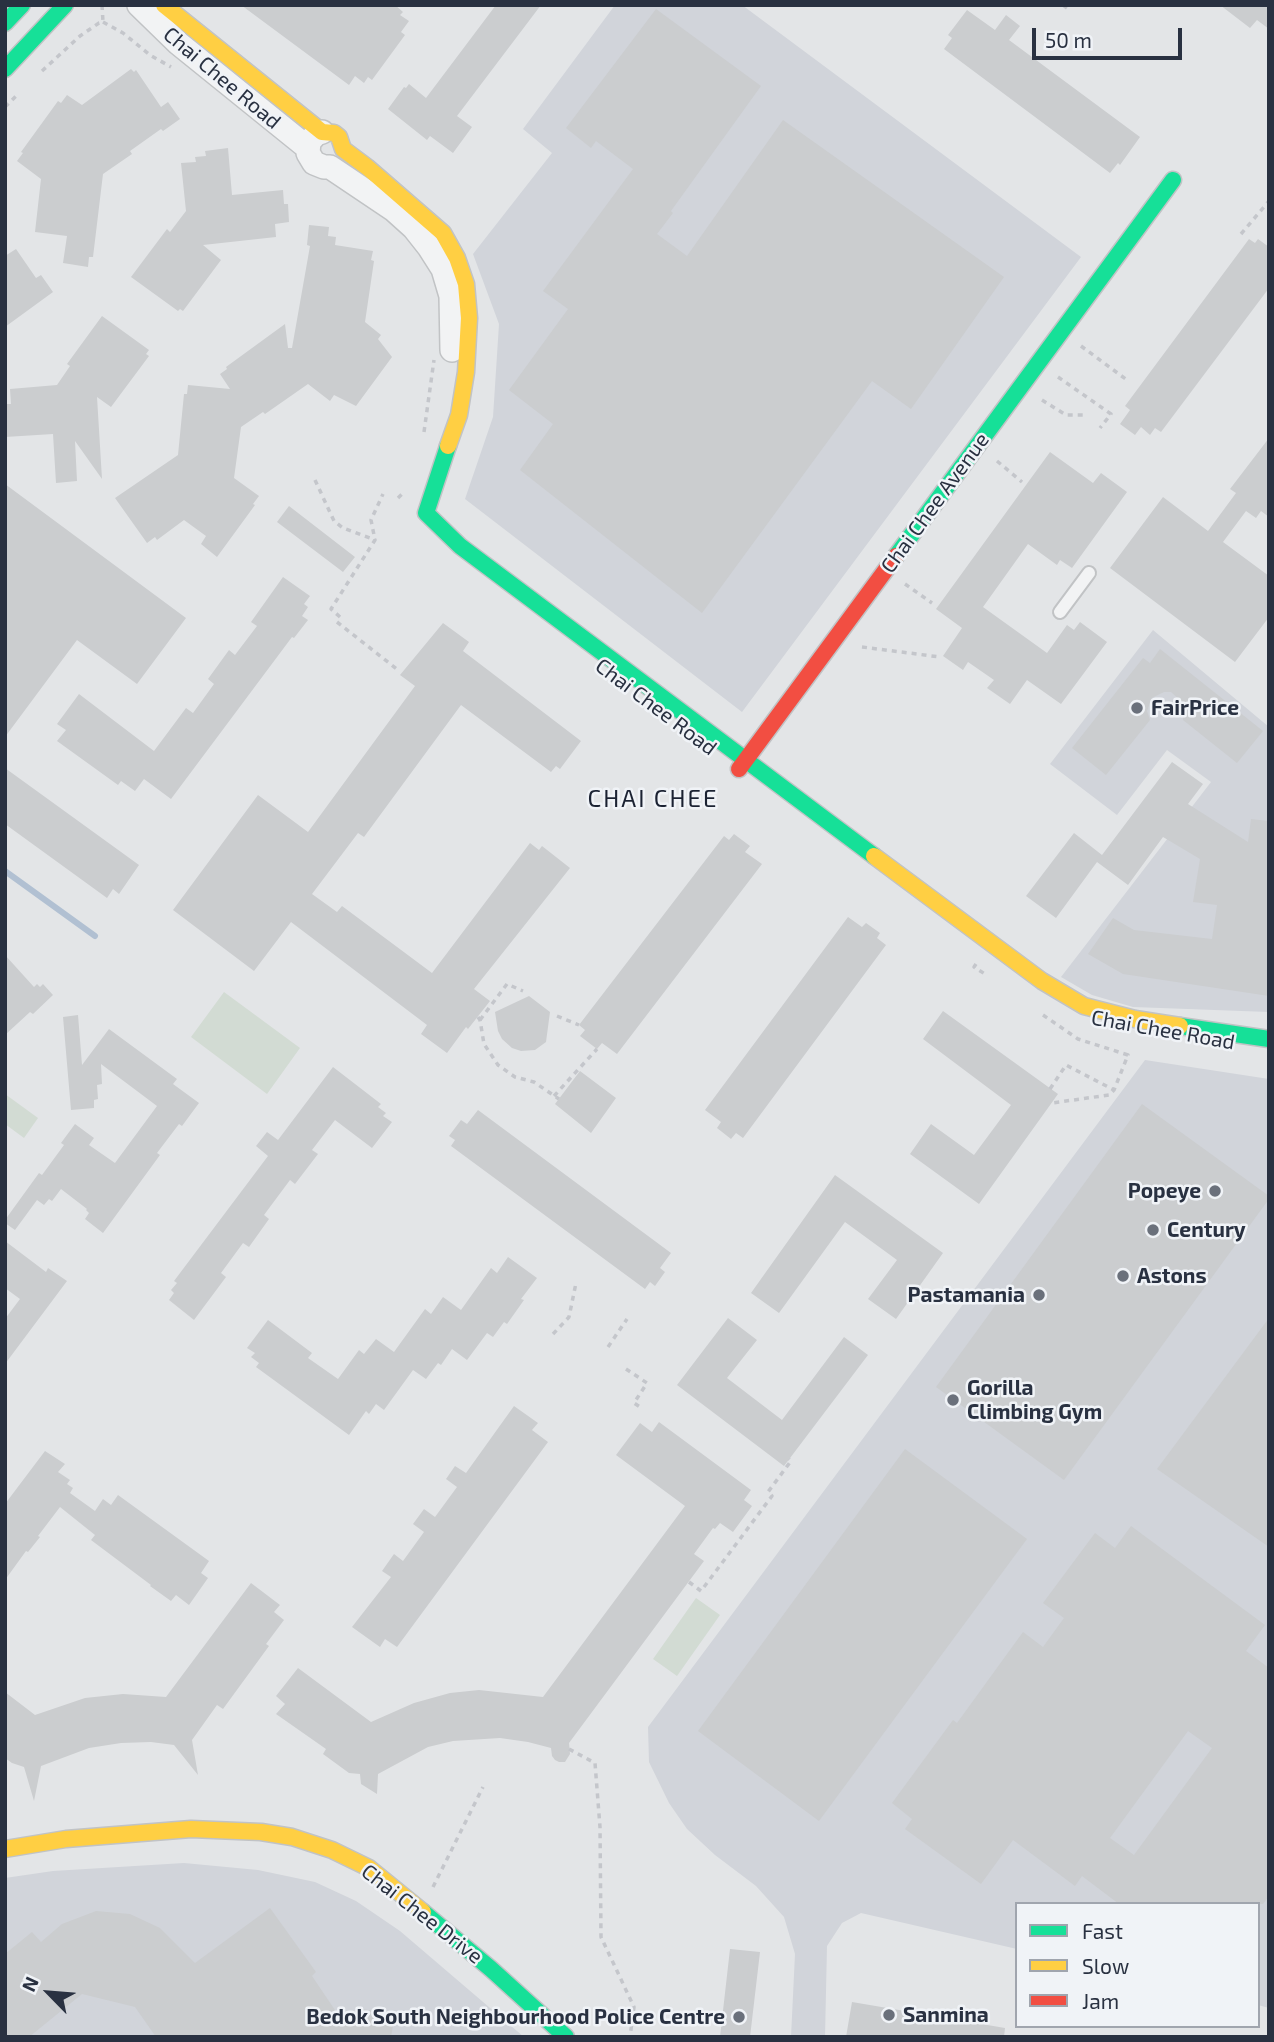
<!DOCTYPE html>
<html>
<head>
<meta charset="utf-8">
<style>
	body { margin:0 }
	#map { position:relative; width:1274px; height:2042px; overflow:hidden; background:#e3e5e7; font-family:"Exo 2",sans-serif }
	canvas { display:block }
	.frame { position:absolute; inset:0; border:7px solid #293141; pointer-events:none }
	.legend { position:absolute; left:1015px; top:1902px; width:245px; height:126px; box-sizing:border-box; background:#f0f3f7; border:2px solid #a0a5ae; margin:0; padding:9px 12px; list-style:none; font-size:21px; color:#293141 }
	.legend li { display:flex; align-items:center; gap:14px; height:35px }
	.legend b { width:35px; border:2px solid #a0a5ae }
	.north { position:absolute; left:14px; top:1958px; width:70px; height:70px; -webkit-text-stroke:5px #f0f3f7; paint-order:stroke; rotate:295deg; font-size:19px; font-weight:700; line-height:28px; text-align:center; color:#293141 }
	.north::after { content:''; display:block; margin:auto; width:24px; height:32px; background:#293141; clip-path:polygon(50% 0,100% 100%,50% 72%,0 100%) }
	.scale { position:absolute; left:1032px; top:28px; width:150px; height:32px; box-sizing:border-box; border:4px solid #293141; border-top:0; padding-left:9px; font-size:21px; line-height:24px; white-space:nowrap; color:#293141; -webkit-text-stroke:5px #f0f3f7; paint-order:stroke }
</style>
</head>
<body>
<div id="map">
<canvas width="1274" height="2042"></canvas>
<div class="frame"></div>
<ul class="legend">
<li><b style="height:9px;background:#16e098"></b>Fast</li>
<li><b style="height:9px;background:#ffcf43"></b>Slow</li>
<li><b style="height:9px;background:#f24e42"></b>Jam</li>
</ul>
<div class="north">N</div>
<div class="scale">50 m</div>
</div>
<script>
const c = document.querySelector('canvas').getContext('2d');
c.lineJoin = 'round';
function fillPath(path, color) {
  c.fillStyle = color;
  c.fill(path, 'evenodd');
}
function poly(rows) {
  const path = new Path2D();
  for (const r of rows) {
    path.moveTo(r[0], r[1]);
    for (let i = 2; i < r.length; i += 2) path.lineTo(r[i], r[i + 1]);
  }
  return path;
}
function stroke(path, color, width, dash) {
  c.strokeStyle = color;
  c.lineWidth = width;
  c.lineCap = dash ? 'butt' : 'round';
  c.setLineDash(dash || []);
  c.stroke(path);
}
function label(font, color, halo, rows, align = 'center') {
  c.font = font + ' "Exo 2",sans-serif';
  c.lineWidth = 5;
  c.setLineDash([]);
  c.textBaseline = 'middle';
  c.strokeStyle = halo;
  c.fillStyle = color;
  for (const [text, x, y, turn = 0] of rows) {
    c.save();
    c.translate(x, y);
    c.rotate((+turn || 0) * Math.PI / 180);
    c.textAlign = isNaN(turn) ? turn : align;
    if (halo) c.strokeText(text, 0, 0);
    c.fillText(text, 0, 0);
    c.restore();
  }
}
const built = poly([
	[615,5,742,5,1081,257,742,712,465,499,493,417,499,324,473,254,552,153,523,129],
	[1153,630,1269,727,1269,1012,1133,1007,1092,995,1061,977,1211,782,1167,750,1117,815,1050,764],
	[1145,1060,1269,1079,1269,2008,1258,2005,1258,1904,1017,1904,1017,1949,861,1913,842,1923,827,1946,825,2037,791,2037,795,1954,784,1917,756,1886,715,1855,687,1829,669,1803,649,1762,648,1727],
	[184,1863,258,1870,315,1882,356,1901,400,1931,524,2037,5,2037,5,1878,53,1871]
]);
const green = poly([
	[224,992,300,1048,267,1094,191,1037],
	[5,1094,38,1118,24,1138,5,1124],
	[696,1598,720,1615,677,1676,653,1659]
]);
const stream = poly([
	[5,871,95,936]
]);
const building = poly([
	[241,5,395,5,403,12,400,15,409,21,401,32,405,35,372,80,368,77,364,83,355,76,349,85],
	[496,5,541,5,457,116,472,127,453,153,430,136,427,140,388,109,404,87,406,88,409,84,426,98],
	[1220,5,1269,5,1269,29,1257,20,1250,28],
	[656,9,761,86,671,211,673,213,657,234,687,256,783,120,1004,277,911,409,872,381,702,613,520,470,553,424,509,390,568,309,543,291,633,169,596,141,591,148,566,128],
	[967,10,995,30,1006,15,1020,26,1009,40,1140,137,1120,165,1118,163,1110,173,944,49,952,38,948,35],
	[131,69,134,72,136,70,161,107,168,102,180,119,163,131,161,129,130,151,132,154,103,174,93,257,89,257,88,267,63,263,67,236,35,232,41,179,17,161,23,153,21,152,58,101,61,103,67,95,82,105],
	[228,148,232,195,283,190,284,204,288,204,289,222,275,224,276,237,203,245,221,260,183,311,180,309,178,311,131,277,167,229,170,232,186,211,181,163,196,162,195,157,206,156,205,151],
	[309,225,329,227,328,236,336,237,335,245,373,251,371,260,374,261,365,322,381,335,378,339,392,357,356,406,334,395,330,401,308,384,265,414,263,412,241,427,234,478,259,496,253,504,255,505,217,557,201,544,206,536,184,520,157,540,155,537,147,543,115,498,178,455,184,394,187,394,188,385,230,389,220,374,227,369,226,367,285,324,288,348,292,348,310,246,307,245],
	[1249,239,1255,243,1258,239,1269,247,1269,288,1161,432,1155,428,1150,435,1141,427,1135,435,1120,424,1130,410,1125,406],
	[16,249,36,278,41,275,53,292,5,327,5,256],
	[102,316,149,350,146,354,149,356,111,407,97,397,102,479,75,441,77,481,56,483,53,434,5,437,6,404,11,404,10,389,57,385,70,366,67,364],
	[1269,438,1269,517,1261,511,1256,518,1246,511,1223,542,1269,576,1269,617,1235,662,1110,568,1163,497,1208,531,1236,493,1230,489],
	[1050,452,1093,483,1101,473,1127,492,1072,568,1060,560,1057,565,1028,544,983,607,1047,653,1067,625,1074,630,1080,622,1107,642,1061,704,1027,680,1010,704,987,688,994,680,968,662,963,670,943,656,962,628,936,609],
	[5,484,186,618,137,684,77,640,5,737],
	[289,506,355,557,343,572,277,522],
	[283,577,310,596,304,604,308,607,302,616,308,620,294,638,292,637,171,799,144,779,135,791,121,781,118,785,57,741,66,730,57,724,79,694,154,751,186,708,193,713,214,684,208,679,229,650,235,655,257,626,251,622],
	[443,623,469,642,463,651,581,741,560,769,556,766,551,772,461,705,364,837,358,833,312,894,337,912,342,906,432,973,530,843,539,850,542,846,570,868,474,989,490,1001,468,1029,466,1027,447,1053,421,1034,427,1025,291,922,254,971,173,910,258,795,308,832,415,686,400,675],
	[1160,649,1263,731,1237,763,1183,720,1184,709,1182,702,1171,692,1164,692,1152,698,1147,711,1150,720,1106,775,1072,748,1143,658,1150,663],
	[1172,762,1203,784,1188,804,1248,842,1251,819,1269,821,1269,996,1123,974,1088,954,1113,918,1134,930,1212,939,1217,905,1193,902,1200,859,1163,837,1128,885,1097,862,1056,918,1026,896,1074,833,1102,855],
	[5,768,139,865,119,894,113,889,107,898,5,824],
	[734,834,750,846,745,852,762,864,617,1054,602,1043,597,1049,580,1036,585,1030,579,1025,724,836,729,840],
	[848,917,862,927,866,923,880,933,877,938,886,945,743,1138,736,1133,731,1139,717,1128,721,1122,705,1110],
	[5,955,34,987,37,984,40,987,43,984,53,995,33,1014,30,1012,5,1035],
	[529,996,550,1012,546,1042,535,1050,521,1051,512,1048,502,1039,498,1031,495,1012],
	[943,1011,1058,1094,979,1204,910,1154,931,1124,974,1155,1011,1105,923,1039],
	[78,1015,82,1065,109,1029,177,1079,173,1084,199,1103,182,1126,179,1124,157,1153,160,1155,103,1233,85,1219,89,1213,86,1210,87,1209,61,1189,52,1201,49,1199,44,1205,37,1200,15,1230,5,1223,5,1220,39,1173,42,1175,64,1145,61,1143,75,1124,94,1138,89,1145,115,1163,157,1106,101,1064,102,1084,97,1085,98,1099,94,1100,94,1108,71,1110,63,1017],
	[333,1067,381,1104,378,1107,386,1113,383,1116,392,1122,372,1148,335,1120,312,1150,318,1154,295,1184,290,1180,264,1215,269,1219,249,1247,243,1243,221,1273,226,1277,194,1320,169,1300,174,1293,171,1290,177,1283,174,1281,268,1156,256,1146,267,1132,278,1140],
	[580,1071,616,1098,591,1133,555,1104],
	[1142,1104,1269,1196,1269,1199,1064,1480,936,1387],
	[478,1110,671,1253,660,1268,665,1272,655,1286,650,1282,645,1289,451,1146,455,1140,449,1136,461,1120,467,1124],
	[835,1175,943,1253,896,1319,868,1299,897,1260,845,1222,779,1313,751,1293],
	[5,1241,46,1272,48,1268,67,1281,5,1364,5,1319,20,1299,5,1288],
	[508,1257,537,1278,521,1299,524,1300,507,1324,504,1322,493,1337,487,1333,467,1360,452,1349,441,1365,438,1363,426,1379,413,1370,384,1410,376,1404,369,1414,366,1411,349,1435,256,1367,259,1363,251,1357,255,1353,247,1348,268,1320,312,1353,308,1358,338,1379,359,1350,364,1354,376,1339,394,1352,425,1309,431,1314,443,1297,461,1310,491,1268,497,1273],
	[728,1318,757,1340,727,1378,782,1420,844,1337,868,1355,784,1466,677,1385],
	[1269,1318,1269,1547,1157,1469],
	[514,1406,538,1423,532,1430,548,1442,397,1647,385,1639,380,1647,352,1627,391,1577,382,1571,394,1554,403,1561,424,1532,413,1524,424,1509,435,1517,457,1487,446,1479,455,1466,466,1473],
	[659,1422,751,1490,744,1500,752,1506,733,1532,720,1523,715,1529,713,1528,694,1554,704,1561,569,1743,570,1754,565,1762,559,1762,555,1760,552,1756,551,1748,528,1742,500,1738,453,1741,428,1747,378,1774,377,1794,361,1784,360,1774,349,1773,323,1754,326,1749,276,1714,285,1704,276,1696,298,1668,371,1722,414,1703,450,1693,479,1690,543,1697,685,1506,616,1455,640,1423,652,1432],
	[905,1449,1027,1539,819,1821,698,1731],
	[45,1451,65,1464,58,1472,70,1480,67,1484,73,1488,70,1493,95,1511,103,1499,111,1505,118,1495,209,1561,201,1573,208,1578,189,1605,176,1595,171,1601,150,1586,151,1585,91,1540,95,1535,60,1507,38,1536,40,1537,28,1552,26,1551,5,1580,5,1504],
	[1131,1526,1265,1625,1246,1651,1269,1668,1269,1896,1263,1904,1119,1904,1082,1876,1075,1886,1013,1840,981,1884,905,1829,912,1819,892,1803,953,1720,957,1723,1023,1632,1043,1647,1064,1618,1043,1603,1095,1533,1115,1548],
	[1188,1731,1212,1748,1134,1855,1110,1838],
	[251,1583,280,1605,274,1612,284,1620,266,1644,269,1646,223,1709,217,1705,192,1740,198,1775,174,1745,151,1742,121,1743,89,1748,41,1766,34,1801,24,1767,12,1763,5,1758,5,1692,35,1715,85,1698,123,1694,166,1697],
	[270,1908,316,1972,312,1976,343,2022,363,2009,395,2015,391,2037,156,2037,135,2007,82,1994,29,2037,5,2037,5,1954,32,1932,41,1942,62,1924,96,1911,130,1914,160,1928,195,1963],
	[730,1949,760,1952,750,2037,720,2037],
	[852,2002,1005,2028,1004,2037,846,2037]
]);
const path = poly([
	[102,5,103,22],
	[1063,5,1067,8],
	[103,22,123,33,150,55,171,67],
	[42,71,80,36,99,23,103,22],
	[5,107,19,93],
	[1241,234,1269,201],
	[1081,346,1127,380],
	[1058,377,1111,414,1100,428],
	[1042,400,1066,415,1084,415],
	[424,432,434,360],
	[997,461,1022,482],
	[315,480,334,521,343,528,375,540],
	[398,498,404,492],
	[905,584,932,603],
	[340,617,331,609,375,540,371,520,383,494],
	[337,622,398,670],
	[862,647,940,657],
	[976,964,974,967,985,974],
	[1043,1015,1078,1039,1128,1055,1114,1090,1109,1095,1052,1103],
	[557,1016,579,1025],
	[478,1017,480,1020,484,1044,498,1065,515,1077,534,1082,559,1099],
	[480,1020,507,984,523,991],
	[1050,1089,1066,1065,1114,1090],
	[554,1096,597,1049],
	[553,1334,569,1317,576,1283],
	[608,1347,627,1319],
	[626,1369,647,1383,634,1403,643,1409],
	[689,1582,701,1591,772,1496,768,1492,791,1461,789,1459],
	[569,1749,595,1763,600,1827,601,1937,634,2007,630,2037],
	[433,1887,483,1787]
]);
const lane = poly([
	[1060,612,1089,573]
]);
const street = poly([
	[139,5,178,43,308,148],
	[322,132,316,134,309,142,308,153,314,163,324,167,330,167,394,210,414,228,429,247,443,269,451,296,452,350]
]);
const fast = poly([
	[5,23,22,5],
	[5,69,65,5],
	[448,446,426,513,460,546,874,856],
	[896,556,1173,180],
	[1180,1026,1269,1039],
	[423,1912,491,1969,566,2037]
]);
const slow = poly([
	[164,5,322,132,334,133,339,137,343,149,367,167,443,233,457,258,466,284,469,318,466,372,459,415,448,446],
	[874,856,1042,981,1084,1006,1135,1019,1180,1026],
	[5,1849,66,1839,191,1829,261,1832,292,1837,332,1850,369,1868,423,1912]
]);
const jam = poly([
	[739,769,896,556]
]);
const markers = [
	[1137,708,7,"#6a707b"],
	[1215,1191,7,"#6a707b"],
	[1153,1230,7,"#6a707b"],
	[1123,1276,7,"#6a707b"],
	[1039,1295,7,"#6a707b"],
	[953,1400,7,"#6a707b"],
	[889,2015,7,"#6a707b"],
	[739,2017,7,"#6a707b"]
];
const streetNames = [
	["Chai Chee Road",222,78,40],
	["Chai Chee Avenue",935,503,-54],
	["Chai Chee Road",656,707,37],
	["Chai Chee Road",1163,1030,10],
	["Chai Chee Drive",422,1914,38]
];
const poiNames = [
	["FairPrice",1151,708],
	["Popeye",1201,1191,"right"],
	["Century",1167,1230],
	["Astons",1137,1276],
	["Pastamania",1025,1295,"right"],
	["Gorilla",967,1388],
	["Climbing Gym",967,1412],
	["Sanmina",903,2015],
	["Bedok South Neighbourhood Police Centre",725,2017,"right"]
];
const quarterNames = [
	["CHAI CHEE",653,799]
];
fillPath(built, '#d1d4da');
fillPath(green, '#d2dbd3');
stroke(stream, '#b1c0d2', 6);
fillPath(building, '#cbcdcf');
stroke(lane, '#c1c3c5', 16);
stroke(street, '#c1c3c5', 26);
stroke(fast, '#c1c3c5', 19);
stroke(slow, '#c1c3c5', 19);
stroke(jam, '#c1c3c5', 19);
stroke(path, '#c4c6cb', 3.5, [5, 5]);
stroke(lane, '#f2f3f4', 12);
stroke(street, '#f2f3f4', 23);
stroke(fast, '#16e098', 16);
stroke(slow, '#ffcf43', 16);
stroke(jam, '#f24e42', 16);
for (const [x, y, r, color] of markers) {
  const dot = new Path2D();
  dot.arc(x, y, r, 0, 2 * Math.PI);
  c.fillStyle = color;
  c.fill(dot);
  stroke(dot, '#f0f3f7', 2.5);
}
label('21px', '#293141', '#f0f3f7', streetNames);
label('bold 21px', '#293141', '#f0f3f7', poiNames, 'left');
c.letterSpacing = '2px';
label('24px', '#1b2232', '#f0f3f7', quarterNames);
c.letterSpacing = '0px';
</script>
</body>
</html>
